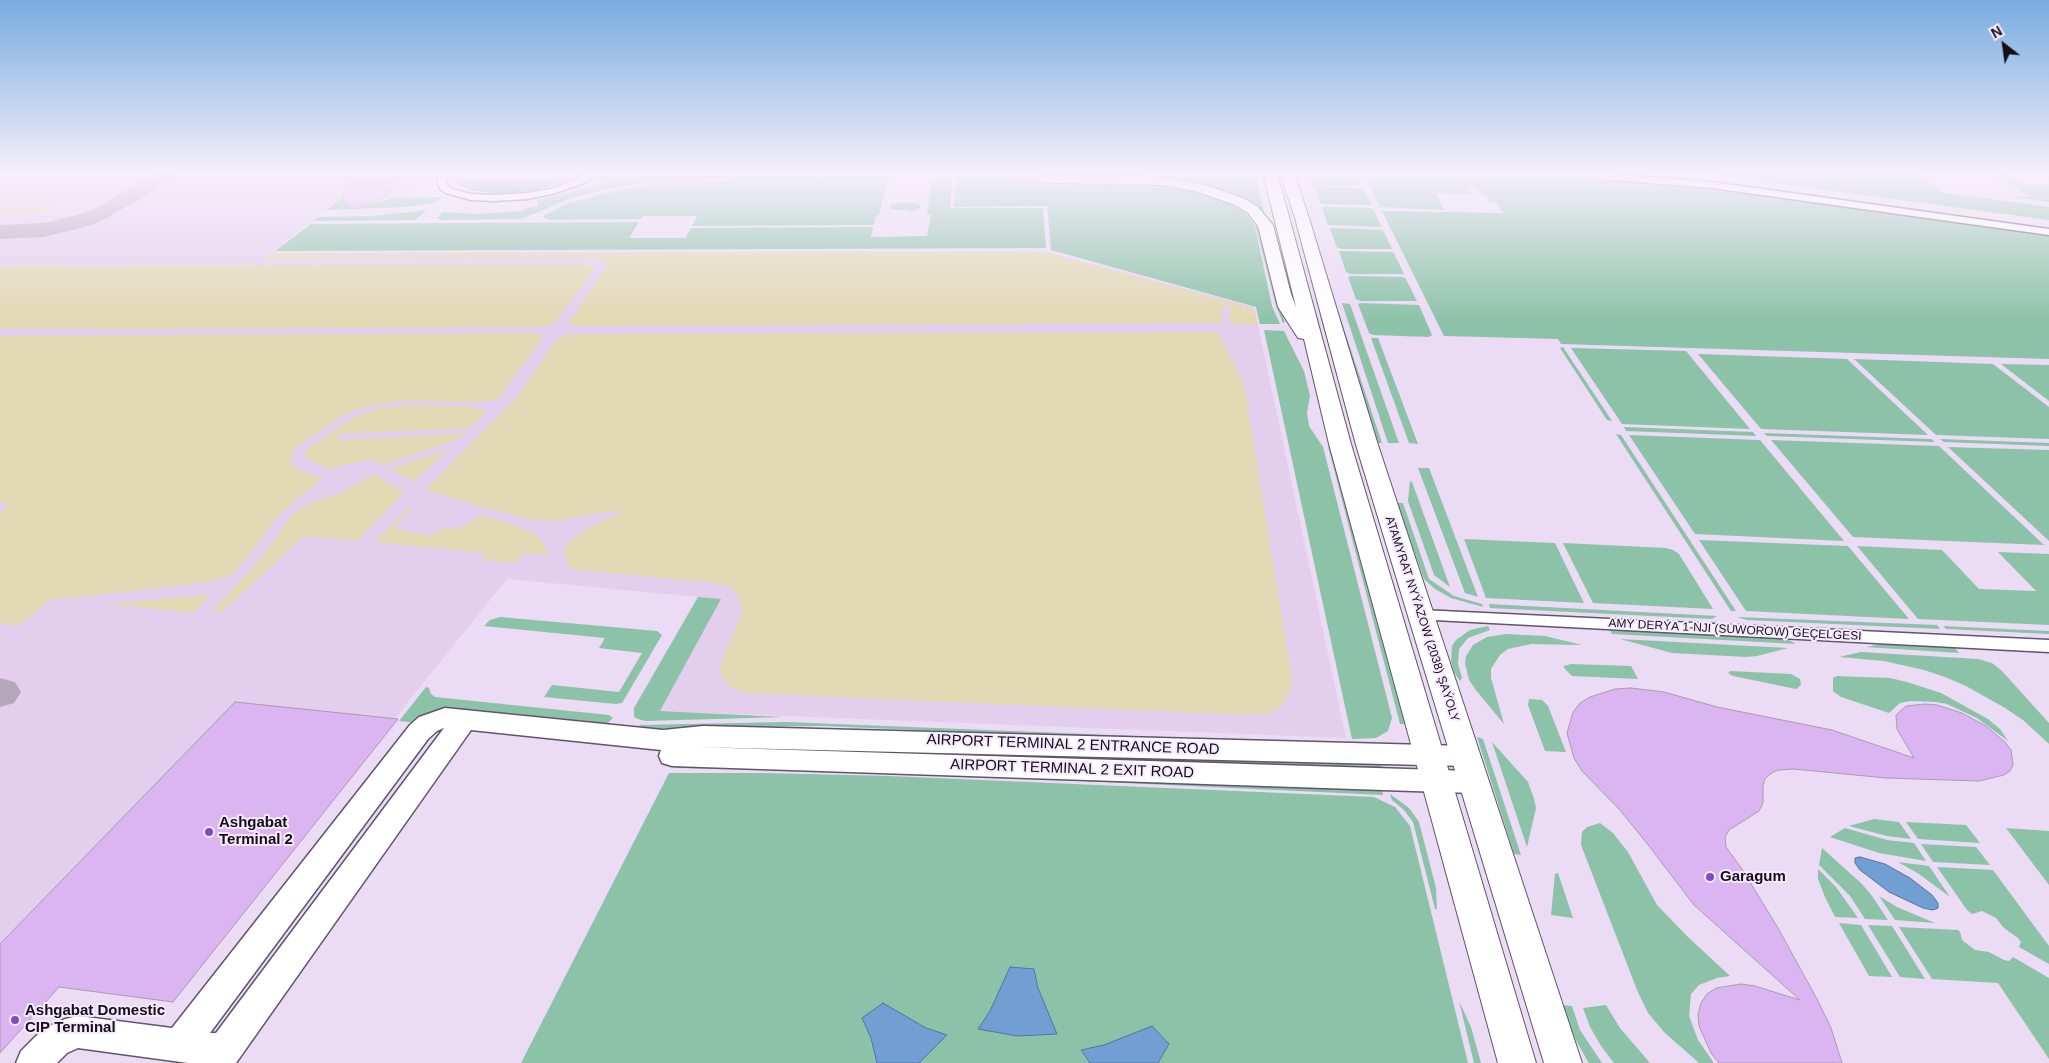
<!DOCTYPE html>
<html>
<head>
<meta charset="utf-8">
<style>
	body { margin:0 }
	#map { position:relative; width:2049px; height:1063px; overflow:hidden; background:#ebdbf5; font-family:Helvetica,sans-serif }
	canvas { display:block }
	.north { position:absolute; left:1979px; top:20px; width:50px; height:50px; -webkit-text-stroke:4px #f7e9fe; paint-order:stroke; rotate:330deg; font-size:14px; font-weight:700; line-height:20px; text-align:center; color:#140e17 }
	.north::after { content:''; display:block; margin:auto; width:18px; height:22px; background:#140e17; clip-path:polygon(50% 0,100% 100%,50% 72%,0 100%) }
</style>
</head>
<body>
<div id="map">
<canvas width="2049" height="1063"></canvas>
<div class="north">N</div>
</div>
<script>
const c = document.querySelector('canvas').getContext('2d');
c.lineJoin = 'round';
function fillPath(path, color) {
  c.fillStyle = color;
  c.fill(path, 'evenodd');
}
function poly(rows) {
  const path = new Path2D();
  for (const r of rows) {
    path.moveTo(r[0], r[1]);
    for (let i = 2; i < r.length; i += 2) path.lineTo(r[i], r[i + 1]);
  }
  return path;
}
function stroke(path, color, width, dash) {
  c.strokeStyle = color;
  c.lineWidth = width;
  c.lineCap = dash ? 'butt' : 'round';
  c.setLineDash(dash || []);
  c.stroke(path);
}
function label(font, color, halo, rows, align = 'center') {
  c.font = font + ' Helvetica,sans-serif';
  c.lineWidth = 4;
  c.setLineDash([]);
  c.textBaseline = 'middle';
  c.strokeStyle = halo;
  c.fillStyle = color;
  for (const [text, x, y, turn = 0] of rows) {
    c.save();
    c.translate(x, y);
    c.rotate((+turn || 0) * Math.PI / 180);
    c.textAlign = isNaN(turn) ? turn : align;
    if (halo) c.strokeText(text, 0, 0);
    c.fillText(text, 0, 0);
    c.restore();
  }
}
const built = poly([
	[0,173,435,173,398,205,356,209,326,210,271,253,1044,251,1254,307,1346,738,660,711,721,599,507,579,395,718,398,719,173,1002,59,987,0,1053]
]);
const green = poly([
	[1609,173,1657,176,1770,188,2049,229,1771,190],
	[1701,173,1916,173,1945,193,2049,207,2049,220],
	[1993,173,2007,173,2025,184,2049,185,2049,202,2006,196,2030,197],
	[957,176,1152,182,1188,187,1203,191,1228,200,1247,211,1256,220,1277,300,1285,322,1283,323,1276,306,1254,220,1245,211,1227,200,1202,191,1172,185,1135,182,1098,183,1151,184,1186,188,1219,198,1243,211,1252,220,1255,227,1272,306,1280,324,1260,324,1256,307,1051,250,1047,206,954,207],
	[1358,176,1362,186,1316,186,1313,185,1311,177],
	[1365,176,1528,177,1646,183,1772,197,2049,236,2049,359,1561,344,1558,339,1444,336,1382,211,1503,213,1496,202,1490,202,1486,195,1482,195,1474,186,1466,186,1472,194,1435,193,1444,210,1380,207],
	[1159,177,1256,177,1265,215,1247,201,1229,193,1213,188],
	[719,178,648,183,609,188,567,200,521,219,441,220,437,218,443,212,477,214,524,211,524,209,538,206,537,200,569,193,609,179],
	[742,178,889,178,879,215,876,216,874,225,692,226,697,216,643,216,641,219,550,220,542,217,566,204,614,191,649,185,707,183],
	[947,178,953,178,950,208,1043,208,1046,248,275,251,311,224,639,222,629,238,685,238,691,228,873,227,871,237,927,236,931,215,927,215,932,180,946,180],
	[1318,187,1361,188,1364,189,1372,205,1321,204,1315,188],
	[441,197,435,203,404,207,327,210,342,198,347,207,355,209,394,198],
	[897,203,917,203,920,205,920,208,913,211,890,209,891,205],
	[1325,207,1370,208,1373,209,1382,227,1328,225,1322,208],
	[427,210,415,220,313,221,318,217,374,216],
	[1332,228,1383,230,1392,249,1341,249,1337,247,1330,229],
	[1339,251,1391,252,1394,253,1404,274,1350,274,1346,272],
	[1351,276,1403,277,1406,279,1417,301,1360,301,1356,299,1348,277],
	[1325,281,1328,281,1382,443,1378,443],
	[1342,303,1350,304,1399,443,1388,443],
	[1362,303,1419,305,1432,335,1429,337,1373,335,1369,333,1358,304],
	[1264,330,1284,331,1304,371,1310,396,1307,413,1309,426,1323,447,1392,718,1388,731,1376,738,1352,739],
	[1371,338,1378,338,1418,444,1409,443],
	[1563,347,1612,421,1607,420,1560,348],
	[1571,348,1686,351,1750,429,1622,424],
	[1698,354,1847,359,1928,435,1761,429],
	[1854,359,1993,364,2049,407,2049,439,1936,435],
	[2001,364,2049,365,2049,401],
	[1624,427,1753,432,1756,436,1626,431],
	[1764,433,1931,439,1935,442,1767,436],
	[1616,434,1621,435,1736,611,1731,611],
	[1629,435,1760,440,1844,541,1695,534],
	[1940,439,2049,443,2049,446,1944,442],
	[1771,440,1939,446,2044,545,1853,537],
	[1328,446,1331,446,1405,724,1400,724],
	[1948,447,2049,450,2049,541],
	[1418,468,1429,468,1478,597,1465,593],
	[1410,481,1412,482,1450,587,1434,575,1408,501],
	[1397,503,1403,503,1429,579,1454,596,1482,604,1483,607,1451,598,1435,589,1424,579],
	[1464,539,1555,543,1584,603,1486,598],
	[1699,540,1848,546,1909,619,1746,611],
	[1563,543,1666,548,1673,550,1679,554,1713,609,1593,603],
	[1857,546,1942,550,1979,589,2036,591,1998,552,2049,554,2049,625,1918,619],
	[698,597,721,599,660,711,783,717,646,721,638,719,634,717,634,708],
	[1489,604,1717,616,1712,619,1490,608],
	[500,617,657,631,662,635,622,703,616,704,544,697,552,685,619,692,642,653,599,648,605,638,484,626,490,620],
	[1737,617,1937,625,1940,629,1747,620],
	[1488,626,1490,630,1468,638,1459,649,1458,664,1462,678,1460,681,1454,672,1451,661,1452,646,1456,640,1470,630],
	[1943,626,2049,631,2049,634,1946,629],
	[1610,630,1787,639,1796,644,1612,634],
	[1506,634,1545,636,1582,645,1531,644,1508,649,1500,655,1491,669,1491,678,1504,724,1475,689,1469,680,1465,663,1466,656,1473,645,1487,637],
	[1620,639,1788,648,1757,656,1747,657,1672,653],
	[1882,644,1955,648,1959,653,1866,647],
	[1861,652,1978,659,1992,663,2002,671,2049,723,2049,744,2023,720,2005,708,1966,686,1945,677,1924,670,1884,661,1839,657],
	[1571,664,1631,666,1638,679,1572,676,1564,668,1564,666],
	[1730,671,1791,674,1800,679,1801,685,1796,689,1733,676,1728,673],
	[1837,676,1890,678,1907,682,1941,693,1988,719,2000,729,2008,741,1977,718,1947,704,1936,702,1911,701,1900,703,1889,713,1841,697,1833,691,1833,678],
	[426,687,429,688,431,694,435,697,609,715,613,718,606,725,418,723,399,721],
	[1529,699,1542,700,1548,706,1566,752,1545,751,1528,705],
	[786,722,1363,745,1364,749,822,726,663,728,662,730,649,729,638,725],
	[1477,737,1483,739,1521,855,1514,854],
	[1492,742,1528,782,1534,799,1536,808,1527,847],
	[698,745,957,748,1381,765,1386,770,1383,772,841,750,701,749,697,747],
	[679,766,889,767,1378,790,1382,790,1383,795,888,772,676,768],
	[669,773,763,773,889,776,1374,797,1395,807,1410,826,1468,1063,521,1063],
	[1390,794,1409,808,1419,822,1436,888,1437,909,1435,909,1413,822,1404,810,1392,800],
	[1874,819,1899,822,1911,839,1887,836,1849,826],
	[1906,822,1966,825,1980,843,1918,839],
	[1600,823,1613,833,1628,852,1657,905,1688,937,1730,976,1717,978,1699,985,1691,994,1689,1016,1698,1040,1714,1063,1699,1063,1664,1032,1648,1013,1637,990,1581,845,1582,832,1587,827],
	[1845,828,1887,840,1914,843,1926,861,1879,853,1830,837],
	[2006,828,2049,831,2049,885],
	[1921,844,1976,847,1990,865,1933,862],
	[1822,848,1861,883,1872,896,1888,920,1865,919,1850,896,1819,865],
	[1898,862,1929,866,1950,897,1919,874],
	[1937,867,1993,870,2049,946,2049,964,2019,947,2021,942,2018,938,2004,928,1996,918,1982,911,1972,914,1967,910],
	[1818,869,1836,887,1858,918,1835,917,1825,897,1818,879],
	[1558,873,1573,918,1551,915,1555,874],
	[1879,896,1897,907,1935,923,1895,920],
	[1839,923,1861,925,1892,977,1869,976],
	[1868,925,1892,926,1925,979,1900,977],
	[1899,927,1958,930,1960,932,1962,940,1975,950,1989,952,2004,960,2009,961,2013,957,2049,978,2049,1059,1998,983,1932,979],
	[1459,1001,1471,1027,1481,1063,1474,1063],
	[1562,1005,1572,1006,1580,1030,1602,1063,1589,1063,1587,1060,1571,1031],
	[1606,1005,1620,1028,1650,1063,1614,1063,1601,1046,1590,1027,1583,1008]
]);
const sand = poly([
	[0,206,55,206,42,213,0,215],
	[1044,252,1253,308,1258,325,1230,323,1230,306,1223,305,1221,323,573,326,569,322,607,266,605,262,586,258,262,259,266,254],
	[582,263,592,266,593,270,591,274,556,321,551,324,541,327,0,329,0,266],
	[1218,332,1244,384,1292,679,1290,692,1285,701,1280,707,1270,713,1245,715,744,693,729,686,723,679,720,672,722,659,742,613,739,597,730,587,714,583,570,569,564,554,564,550,568,543,585,529,625,511,605,512,555,521,530,519,473,505,474,504,425,490,517,397,556,340,568,334],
	[533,333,541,334,543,338,498,399,477,402,401,401,365,407,343,415,296,447,291,456,292,465,301,471,322,478,277,517,246,559,230,576,207,582,62,599,53,598,18,626,0,623,0,514,10,504,0,503,0,336],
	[409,405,469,406,488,411,469,428,341,434,336,440,466,433,453,441,383,465,372,460,337,466,331,470,305,457,304,454,310,447,354,417,380,408],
	[448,449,414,482,390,469,424,457],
	[373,474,404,492,357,541,304,536,222,612,212,611,262,557,291,516,305,505,340,493],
	[411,505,411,510,393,528,430,536,444,527,456,530,481,515,514,525,535,534,542,541,549,555,524,553,515,563,481,560,486,553,374,542],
	[211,594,193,613,107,604]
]);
const water = poly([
	[566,180,534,190,499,193,471,190,461,185,457,181,566,180],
	[1860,857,1885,864,1910,878,1932,895,1938,903,1938,908,1933,910,1923,908,1889,892,1860,870,1855,863,1855,858,1860,857],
	[1010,967,1034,969,1038,988,1057,1034,1017,1036,978,1029,990,1011,1010,967],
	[883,1003,926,1028,947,1035,919,1063,877,1063,871,1038,862,1018,883,1003],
	[1152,1026,1169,1044,1158,1063,1090,1063,1081,1050,1104,1045,1152,1026]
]);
const taxiway = poly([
	[155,173,179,173,176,177,107,218,92,225,44,237,0,239,0,225,44,223,77,215,93,210,155,173],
	[0,678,15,682,21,692,14,703,0,707,0,678]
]);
const building = poly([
	[350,173,405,173,395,182,388,195,357,209,347,207,343,200,343,193,350,173],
	[1631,688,1664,692,1717,707,1832,730,1914,758,1897,729,1896,715,1906,706,1925,704,1937,705,1962,713,1986,726,2005,742,2011,750,2013,765,2010,771,2004,775,1979,781,1886,778,1794,769,1778,770,1770,774,1765,779,1763,785,1763,803,1759,811,1729,830,1725,837,1726,847,1742,869,1778,928,1818,1001,1831,1028,1842,1063,1719,1063,1711,1053,1699,1026,1698,1014,1701,1003,1707,994,1716,988,1741,984,1755,986,1800,1000,1694,905,1649,846,1619,809,1582,771,1574,758,1567,733,1573,712,1580,703,1590,697,1615,689,1631,688],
	[235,702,398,719,173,1002,59,987,0,1053,0,944,235,702]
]);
const street = poly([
	[441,173,449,173,445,182,452,189,471,194,494,195,528,193,550,189,576,180,587,173,890,173,886,176,593,177,582,184,552,194,528,199,494,201,471,200,446,193,440,189,437,182,441,173],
	[1558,173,1598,173,1712,182,2049,229,2049,235,1712,188,1562,176,1558,173],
	[1421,610,2049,640,2049,652,1415,619,1413,615,1415,611,1421,610]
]);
const secondary = poly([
	[445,708,663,730,703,726,1465,746,1475,749,1478,756,1475,763,1465,766,696,747,1472,771,1482,774,1486,782,1482,790,1472,793,672,766,662,763,659,756,661,750,471,730,236,1063,188,1063,78,1048,67,1053,57,1063,16,1063,21,1051,43,1029,65,1019,78,1016,172,1028,410,725,419,717,445,708],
	[444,728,216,1033,210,1033,428,739,437,731,444,728]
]);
const primary = poly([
	[977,173,1163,177,1206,185,1245,199,1258,207,1273,225,1291,294,1296,307,1263,173,1277,173,1351,444,1536,1063,1498,1063,1329,444,1304,339,1298,338,1278,307,1258,226,1248,213,1235,205,1198,192,1163,185,1055,183,984,177,977,173],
	[1280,173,1294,173,1309,218,1378,445,1582,1063,1544,1063,1356,445,1295,218,1280,173]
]);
const markers = [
	[209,832,5,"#7b4cc5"],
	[1710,877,5,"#7b4cc5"],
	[15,1020,5,"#7b4cc5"]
];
const streetNames = [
	["ATAMYRAT NYÝAZOW (2038) ŞAÝOLY",1422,619,72],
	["AMY DERÝA 1-NJI (SUWOROW) GEÇELGESI",1735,630,3]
];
const nearStreetnames = [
	["AIRPORT TERMINAL 2 ENTRANCE ROAD",1073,745,2],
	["AIRPORT TERMINAL 2 EXIT ROAD",1072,769,2]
];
const nearPoinames = [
	["Ashgabat",219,823],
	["Terminal 2",219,840],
	["Garagum",1720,877],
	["Ashgabat Domestic",25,1011],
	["CIP Terminal",25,1028]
];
fillPath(built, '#e3ceee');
fillPath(green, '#8cc2a8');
fillPath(sand, '#e2d8b3');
fillPath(water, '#729fd3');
stroke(water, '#56749b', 1);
fillPath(taxiway, '#b4a7bc');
fillPath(building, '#dbb5f1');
stroke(building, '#a99ab2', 1);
stroke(street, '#62546a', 3);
stroke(secondary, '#62546a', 3);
stroke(primary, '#62546a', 2);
fillPath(street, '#fff');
fillPath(secondary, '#fff');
fillPath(primary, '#fff');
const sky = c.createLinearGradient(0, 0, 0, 322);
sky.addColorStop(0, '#79ace0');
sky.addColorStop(0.54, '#f6effa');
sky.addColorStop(1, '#f6effa00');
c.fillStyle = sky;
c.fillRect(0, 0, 2049, 322);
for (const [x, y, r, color] of markers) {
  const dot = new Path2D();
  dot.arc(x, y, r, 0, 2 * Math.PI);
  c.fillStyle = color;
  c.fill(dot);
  stroke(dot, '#f7e9fe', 2);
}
label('12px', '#140e17', '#f7e9fe', streetNames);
label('15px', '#140e17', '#f7e9fe', nearStreetnames);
label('bold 15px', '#140e17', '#f7e9fe', nearPoinames, 'left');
</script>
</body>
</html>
